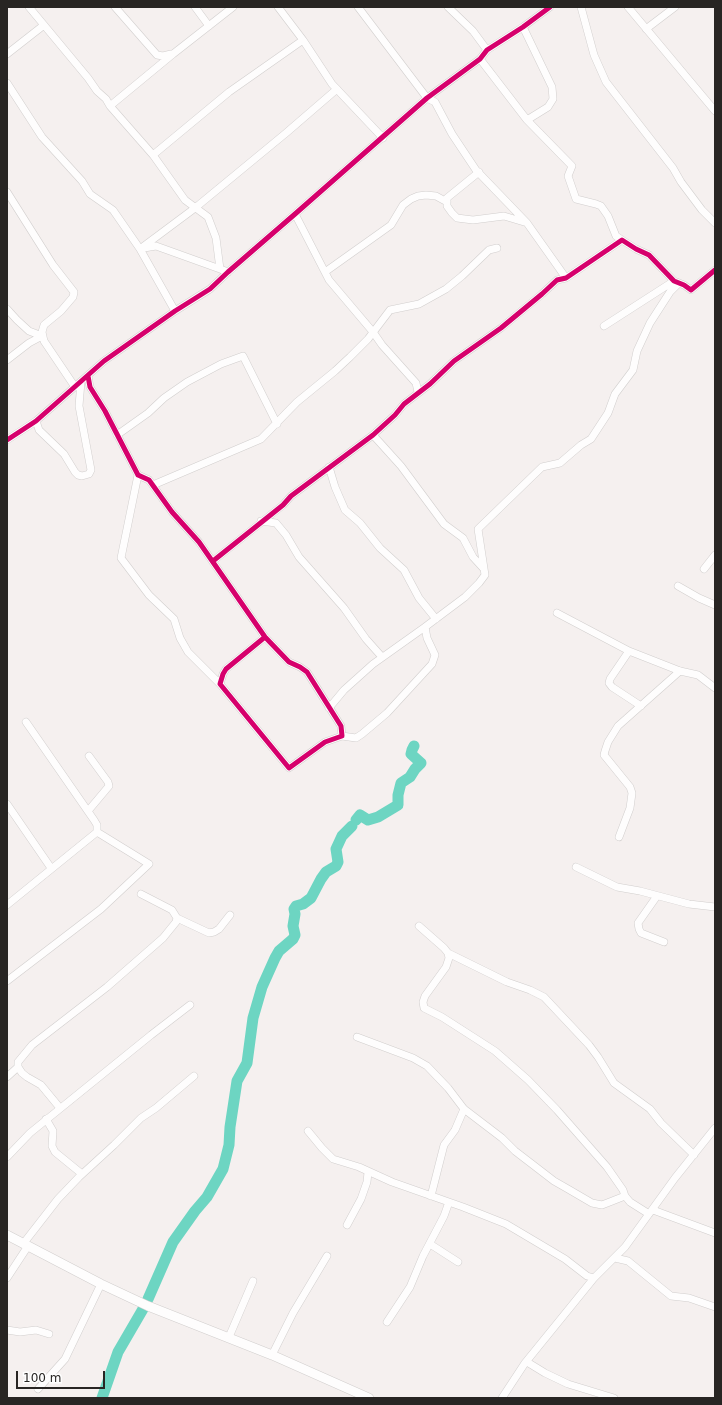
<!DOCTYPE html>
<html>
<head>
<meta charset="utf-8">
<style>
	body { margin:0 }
	#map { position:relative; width:722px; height:1405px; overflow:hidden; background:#f5f0ef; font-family:"DejaVu Sans",sans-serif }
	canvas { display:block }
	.frame { position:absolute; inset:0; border:8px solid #282523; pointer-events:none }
	.scale { position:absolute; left:16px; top:1371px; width:89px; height:18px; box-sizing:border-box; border:2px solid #282523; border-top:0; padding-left:5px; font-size:12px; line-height:14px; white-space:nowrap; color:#282523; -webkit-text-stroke:3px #fefefe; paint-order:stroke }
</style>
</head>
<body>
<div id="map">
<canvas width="722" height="1405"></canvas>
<div class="frame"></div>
<div class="scale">100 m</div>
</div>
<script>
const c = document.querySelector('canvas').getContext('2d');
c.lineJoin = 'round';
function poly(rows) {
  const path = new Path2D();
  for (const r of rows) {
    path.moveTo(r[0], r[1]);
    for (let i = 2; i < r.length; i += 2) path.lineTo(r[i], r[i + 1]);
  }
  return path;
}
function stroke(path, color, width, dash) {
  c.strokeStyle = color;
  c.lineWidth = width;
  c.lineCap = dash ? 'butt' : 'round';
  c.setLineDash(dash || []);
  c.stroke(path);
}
const river = poly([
	[356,820,360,815,368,820,378,817,398,805,398,795,401,783,410,777,415,769,421,763,411,754,412,750,414,746],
	[148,1299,173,1242,195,1211,207,1197,223,1169,229,1145,230,1127,237,1081,247,1063,253,1018,262,987,275,958,279,951,293,939,295,935,293,926,295,914,294,909,296,906,303,904,311,898,321,879,326,872,336,866,338,862,336,849,342,836,352,826],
	[102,1398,118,1352,143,1309]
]);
const minor = poly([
	[29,7,88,78,97,91,106,99,110,106,153,155,185,200,208,217,216,238,220,269,228,272],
	[115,7,157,55,163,56,171,54],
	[195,7,209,26],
	[278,7,303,40,332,84,383,138],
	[358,7,427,98,435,102,452,134,476,170,527,223,566,278],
	[448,7,473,31,487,50],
	[581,7,594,55,606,82,673,168,681,182,702,210,715,223],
	[628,7,715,111],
	[523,27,552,87,553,99,548,107,527,120,572,166,568,176,576,199,596,204,601,206,608,216,616,236,622,240],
	[646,29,675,7],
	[7,54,44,25],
	[480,59,527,120],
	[7,83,42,137,82,181,90,194,113,210,140,249,175,311],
	[110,106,173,54,233,7],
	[153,155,229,92,303,40],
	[479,172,447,198,447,206,452,213,457,218,473,220,504,216,524,222],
	[7,192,53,265,74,292,73,297,61,311,44,325,42,332,44,341,75,387],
	[295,214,329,280,373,332,382,345,416,383,418,392],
	[144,248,156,246,220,269],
	[140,249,195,208,286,133,337,89],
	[325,272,391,225,403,205,411,199,418,196,426,195,436,196,447,202],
	[7,309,17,320,29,331,42,336],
	[604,326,674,281],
	[7,360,29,343,42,336],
	[88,376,90,387,105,411,138,475,149,480,172,512,199,542,265,637,289,662,300,667,307,672,341,726,342,736,325,742,289,768,220,684,223,674,226,669,265,637],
	[36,421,39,430,64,454,75,472,78,475,82,476,89,474,91,470,79,406,81,382],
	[117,435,148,413,164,398,187,382,221,364,243,356,277,424],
	[373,435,401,466,444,524,463,538,473,557,484,569],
	[7,440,36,421,104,361,175,311,210,289,228,272,295,214,427,98,480,59,487,50,523,27,550,7],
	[329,467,335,487,345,510,360,523,380,548,404,570,419,598,436,619],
	[138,475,121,558,149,595,174,619,180,638,188,652,220,684],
	[153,485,261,439,297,402,335,371,350,357,368,339,390,310,419,304,446,289,462,276,489,250,497,248],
	[261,521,276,523,286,535,299,557,344,608,366,639,382,657],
	[213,561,283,505,291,496,373,435,395,415,404,404,430,384,454,361,501,328,542,294,557,280,566,278,622,240,636,249,649,255,674,281,684,285,691,290,715,270],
	[704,569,715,555],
	[678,586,699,598,715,605],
	[557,613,629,651,680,671,698,675,715,688],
	[629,651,610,679,609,683,612,687,641,706],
	[329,708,344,690,373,664,425,627],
	[342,736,356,738,362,734,387,713,432,664,435,655,427,638,425,627,465,597,479,583,485,575,478,529,542,467,560,463,581,445,591,439,608,413,615,394,633,370,637,351,650,323,670,292,678,284],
	[7,804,51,868],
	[88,811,109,786,108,782,89,756],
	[619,837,630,808,632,793,630,787,604,755,605,751,608,742,618,726,680,671],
	[576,867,617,887,640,891,689,904,715,907],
	[657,896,638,923,639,929,641,933,664,942],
	[7,905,97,832,97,825,94,820,26,722],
	[177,918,209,933,214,932,219,929,230,915],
	[419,926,444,948,448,953,449,958,446,967,425,996,423,1002,424,1008,442,1017,495,1051,528,1080,557,1110,607,1167,623,1190,625,1196,630,1202,649,1214],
	[448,953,507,982,530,990,544,997,589,1045,598,1057,614,1083,650,1109,661,1123,694,1155],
	[7,981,101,909,149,864,97,832],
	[357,1037,413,1058,427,1066,448,1088,464,1109,502,1138,515,1151,554,1181,568,1189,592,1203,602,1205,625,1196],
	[7,1077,18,1067],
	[60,1108,41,1085,27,1077,22,1073,18,1067,18,1062,32,1045,107,987,163,938,176,922,177,918,172,910,141,894],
	[46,1119,53,1131,52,1146,55,1152,82,1174],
	[308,1131,322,1148,333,1159,359,1167,392,1182,463,1207,506,1224,565,1259,587,1276,594,1278],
	[7,1157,30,1133,151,1035,190,1005],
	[431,1196,444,1145,455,1130,464,1109],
	[653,1210,715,1233],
	[347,1225,361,1199,367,1182,368,1172],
	[23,1244,58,1199,79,1177,114,1145,141,1118,156,1108,194,1076],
	[430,1244,458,1262],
	[615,1258,628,1261,671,1296,689,1298,715,1307],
	[7,1278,28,1246],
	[387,1322,410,1287,423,1256,444,1216,449,1202],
	[7,1330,20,1332,36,1330,49,1334],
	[229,1337,253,1281],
	[272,1355,293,1313,327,1256],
	[527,1362,545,1373,568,1384,614,1398],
	[38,1389,65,1359,101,1284],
	[502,1398,525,1363,594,1278,625,1247,675,1178,715,1128]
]);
const tertiary = poly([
	[7,1235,101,1284,148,1306,272,1355,369,1398]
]);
const cycleway = poly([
	[88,376,90,387,105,411,138,475,149,480,172,512,199,542,265,637,289,662,300,667,307,672,341,726,342,736,325,742,289,768,220,684,223,674,226,669,265,637],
	[7,440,36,421,104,361,175,311,210,289,228,272,295,214,427,98,480,59,487,50,523,27,550,7],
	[213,561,283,505,291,496,373,435,395,415,404,404,430,384,454,361,501,328,542,294,557,280,566,278,622,240,636,249,649,255,674,281,684,285,691,290,715,270]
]);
stroke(river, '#6dd5c2', 11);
stroke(minor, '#d1cecd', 8);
stroke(tertiary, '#d1cecd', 10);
stroke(minor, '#fefdfd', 7);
stroke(tertiary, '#fefdfd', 9);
stroke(cycleway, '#d6006c', 5);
</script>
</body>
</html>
